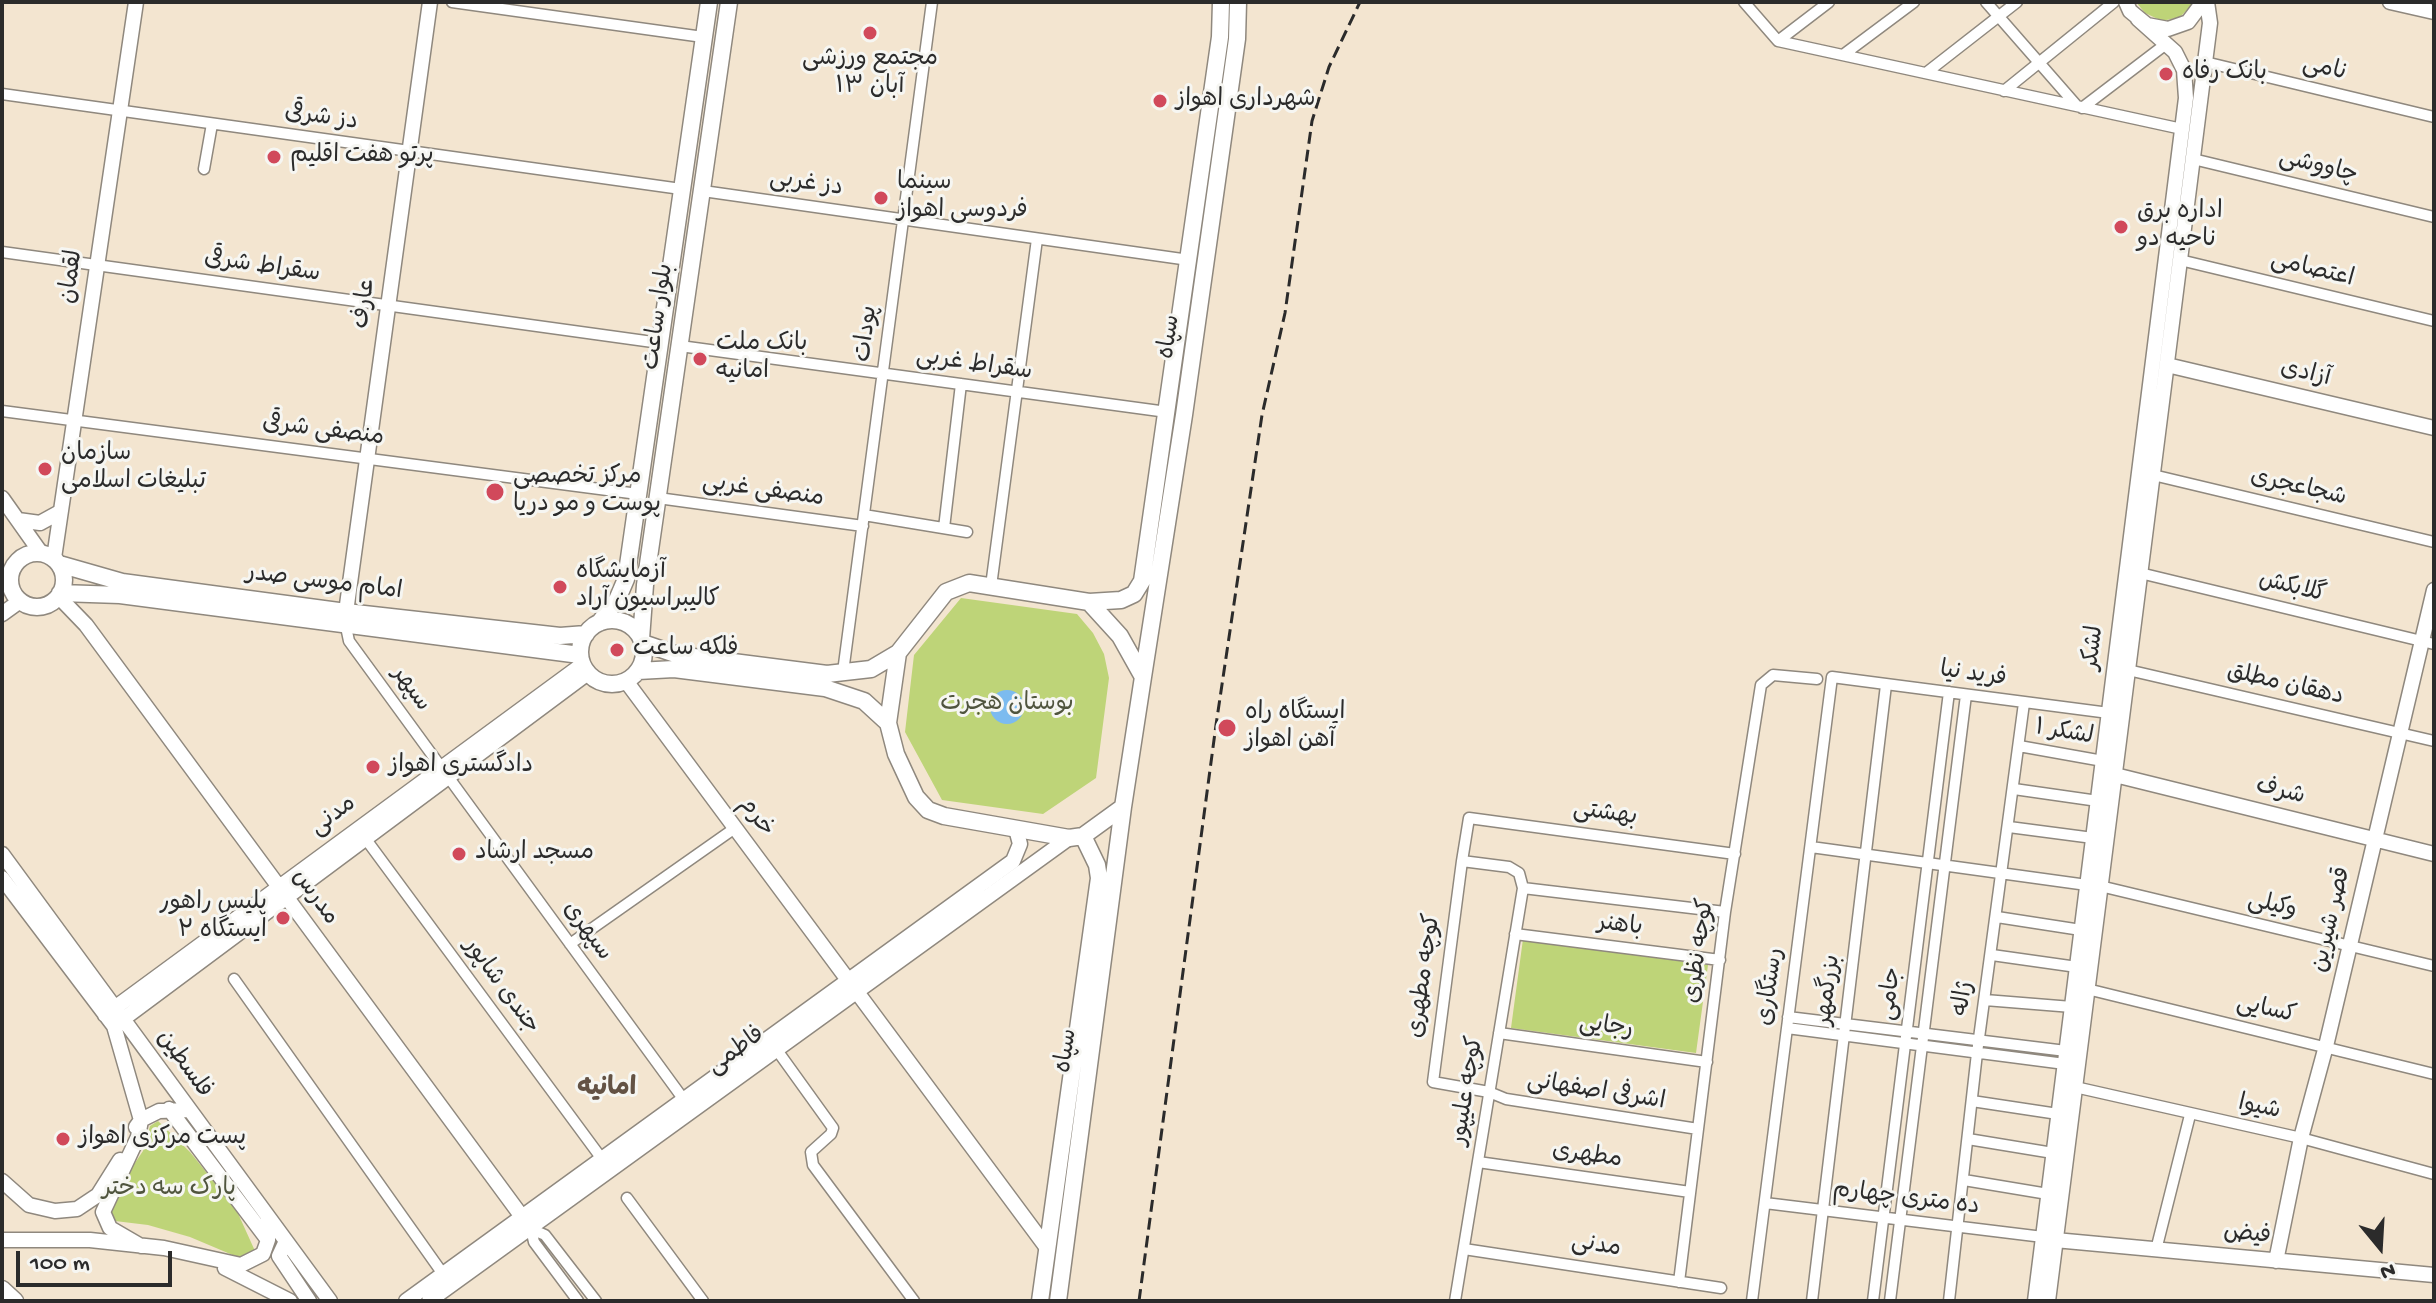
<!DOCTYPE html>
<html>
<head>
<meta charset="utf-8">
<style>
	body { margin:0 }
	#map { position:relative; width:2436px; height:1303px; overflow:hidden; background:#f3e5d0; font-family:"Gochi Hand",sans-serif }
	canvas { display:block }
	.frame { position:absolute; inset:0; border:4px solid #2b2b2b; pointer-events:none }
	.north { position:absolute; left:2340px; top:1207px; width:80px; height:80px; -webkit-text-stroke:6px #f6f6f2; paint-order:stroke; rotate:162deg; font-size:22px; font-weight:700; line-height:32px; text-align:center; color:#2b2b2b }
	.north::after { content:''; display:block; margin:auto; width:28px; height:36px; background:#2b2b2b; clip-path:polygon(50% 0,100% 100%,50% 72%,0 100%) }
	.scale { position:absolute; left:16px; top:1251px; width:156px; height:36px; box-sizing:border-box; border:4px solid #2b2b2b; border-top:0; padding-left:10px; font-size:24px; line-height:28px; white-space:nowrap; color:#2b2b2b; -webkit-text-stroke:6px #f6f6f2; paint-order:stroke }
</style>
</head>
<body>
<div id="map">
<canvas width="2436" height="1303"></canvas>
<div class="frame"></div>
<div class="north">N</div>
<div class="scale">100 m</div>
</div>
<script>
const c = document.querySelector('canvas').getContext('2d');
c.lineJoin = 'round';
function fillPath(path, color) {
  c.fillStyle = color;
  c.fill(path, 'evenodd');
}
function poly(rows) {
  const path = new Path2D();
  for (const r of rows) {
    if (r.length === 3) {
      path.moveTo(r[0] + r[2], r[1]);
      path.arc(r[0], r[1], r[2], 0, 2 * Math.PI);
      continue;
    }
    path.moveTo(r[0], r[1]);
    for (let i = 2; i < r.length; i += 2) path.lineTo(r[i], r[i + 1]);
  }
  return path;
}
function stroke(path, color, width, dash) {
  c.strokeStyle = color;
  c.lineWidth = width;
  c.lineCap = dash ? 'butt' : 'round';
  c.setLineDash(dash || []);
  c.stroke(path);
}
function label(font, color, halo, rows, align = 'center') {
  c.font = font + ' "Gochi Hand","Playpen Sans Arabic",sans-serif';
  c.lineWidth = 6;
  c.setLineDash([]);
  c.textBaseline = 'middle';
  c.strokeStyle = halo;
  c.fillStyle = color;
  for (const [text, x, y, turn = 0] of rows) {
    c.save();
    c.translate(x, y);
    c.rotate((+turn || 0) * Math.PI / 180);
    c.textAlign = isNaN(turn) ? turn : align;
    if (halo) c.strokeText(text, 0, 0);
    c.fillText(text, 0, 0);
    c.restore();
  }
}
const green = poly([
	[2136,2,2195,2,2180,17,2162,21,2145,13],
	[961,598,1077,614,1093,633,1104,654,1109,678,1096,778,1043,814,942,800,905,732,914,655],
	[1523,939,1708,965,1696,1053,1511,1028],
	[158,1121,190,1152,236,1209,255,1251,246,1257,235,1256,190,1237,148,1225,115,1221,108,1213,118,1188,143,1151,150,1126]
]);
const water = poly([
	[1007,707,17]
]);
const street = poly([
	[452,2,703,37],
	[1744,2,1778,41,2182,129],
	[1986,2,2077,106],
	[1778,41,1829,2],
	[1843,55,1914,2],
	[2205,62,2434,117],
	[1926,73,2017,2],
	[2004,91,2114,2],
	[2,94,681,189],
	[2082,108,2166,44],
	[2193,159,2434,217],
	[204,169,212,124],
	[703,191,1189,260],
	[2,252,660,343],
	[2180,260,2434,321],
	[680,346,1167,412],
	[2,411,638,494],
	[2153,475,2434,542],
	[658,498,863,526],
	[864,515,967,532],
	[944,528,961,384],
	[2140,573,2434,644],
	[991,586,1037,239],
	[345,622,349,641,687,1104],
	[2128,670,2434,741],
	[843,672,932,2],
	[2019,746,2103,761],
	[2014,789,2098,801],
	[2009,827,2093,838],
	[365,838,602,1159],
	[1811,847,2087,885],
	[2100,886,2434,966],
	[1523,888,1725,912],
	[1997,917,2081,930],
	[1515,934,1720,960],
	[570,944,735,828],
	[1992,955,2077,967],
	[234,979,443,1274],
	[2087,989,2434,1074],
	[1985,1000,2072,1007],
	[1788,1017,2066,1051],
	[1787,1028,2065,1064],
	[1499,1033,1707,1062],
	[774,1046,833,1128,831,1134,811,1152,813,1165,914,1301],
	[2075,1087,2301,1138,2434,1174],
	[1972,1101,2058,1114],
	[1698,1129,1506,1099,1489,1092,1433,1082,1462,861,1469,818,1735,854],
	[1968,1139,2053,1153],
	[1478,1162,1690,1192],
	[1964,1180,2048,1194],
	[627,1198,703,1301],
	[1765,1203,2043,1237],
	[531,1229,545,1235,596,1301],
	[531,1229,534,1242,578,1301],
	[1464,1249,1721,1288],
	[2156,1250,2190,1115],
	[1679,1282,1725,912,1761,685,1773,675,1817,679],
	[1455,1301,1523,888,1519,873,1509,867,1462,861],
	[1752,1301,1832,677,2109,713],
	[1812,1301,1886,685],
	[1873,1301,1949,692],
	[1890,1301,1966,695],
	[1949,1301,1977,1053,2024,703]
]);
const secondary = poly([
	[2126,2,2130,11,2147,25,2168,29,2188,22,2203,2],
	[2390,2,2434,12],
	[2167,365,2434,428],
	[2,498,41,553],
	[18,520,40,523,60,512],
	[54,558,136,2],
	[58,596,86,625,531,1229],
	[346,612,430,2],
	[2,614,20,601],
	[626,681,1047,1248],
	[2115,775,2434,854],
	[2,854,330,1301],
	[2,878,114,1026,141,1120,138,1137,103,1212,110,1228,141,1246],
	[105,1015,583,664],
	[114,1026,588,673],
	[169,1109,268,1240],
	[136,1127,141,1120,159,1111,188,1110],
	[2,1181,29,1205,55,1211,77,1209,98,1195,120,1160],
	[2,1240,90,1240,164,1248,241,1265,263,1254,268,1240,268,1218],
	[2055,1240,2434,1275],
	[286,1241,279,1256,309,1301],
	[2276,1261,2301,1138,2326,1046,2434,590],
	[225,1268,290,1301],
	[406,1301,1013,861,1020,844,1016,829],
	[429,1301,1069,838],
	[2035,1301,2186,98,2184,70,2175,52,2138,19],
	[2048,1301,2210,23,2207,2]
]);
const primary = poly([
	[37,580,27],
	[59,564,122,582,346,612,560,636,586,634],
	[60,593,120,595,580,655],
	[1089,602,1120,636,1143,677,1123,807,1083,836,1069,838,944,816,928,810,916,797,896,754,888,723,898,653,946,592,969,583,1089,602,1121,600,1134,594,1142,581,1220,37,1221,2],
	[612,652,32],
	[599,623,617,600,626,579,709,2],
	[641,639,645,585,729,2],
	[643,643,678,655,827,674,871,669,898,653],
	[638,671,674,669,825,688,864,701,888,723],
	[1143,677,1184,415,1237,39,1238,2],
	[2,1289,15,1301],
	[1040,1301,1099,878,1097,865,1083,836],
	[1058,1301,1123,807]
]);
const rail = poly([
	[1139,1301,1216,725,1262,415,1285,313,1312,121,1329,67,1360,2]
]);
const markers = [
	[870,33,8,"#d1495b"],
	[2166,74,8,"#d1495b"],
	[1160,101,8,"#d1495b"],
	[274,157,8,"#d1495b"],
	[881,198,8,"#d1495b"],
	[2121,227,8,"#d1495b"],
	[700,359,8,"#d1495b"],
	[45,469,8,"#d1495b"],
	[495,492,10,"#d1495b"],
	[560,587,8,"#d1495b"],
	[617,650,8,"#d1495b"],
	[1227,728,10,"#d1495b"],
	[373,767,8,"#d1495b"],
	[459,854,8,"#d1495b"],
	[283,918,8,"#d1495b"],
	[63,1139,8,"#d1495b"]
];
const poiNames = [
	["مجتمع ورزشی",870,60,"center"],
	["۱۳ آبان",870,88,"center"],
	["بانک رفاه",2182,74],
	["شهرداری اهواز",1176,101],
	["پرتو هفت اقلیم",290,157],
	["سینما",897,184],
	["فردوسی اهواز",897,212],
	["اداره برق",2137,213],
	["ناحیه دو",2137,241],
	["بانک ملت",716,345],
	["امانیه",716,373],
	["سازمان",61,455],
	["تبلیغات اسلامی",61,483],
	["مرکز تخصصی",513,478],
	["پوست و مو دریا",513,506],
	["آزمایشگاه",576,573],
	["کالیبراسیون آراد",576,601],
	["فلکه ساعت",633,650],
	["ایستگاه راه",1245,714],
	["آهن اهواز",1245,742],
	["دادگستری اهواز",389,767],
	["مسجد ارشاد",475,854],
	["پلیس راهور",267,904,"right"],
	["ایستگاه ۲",267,932,"right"],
	["پست مرکزی اهواز",79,1139]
];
const streetNames = [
	["نامی",2324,70,13],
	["دز شرقی",321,119,8],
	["چاووشی",2318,168,14],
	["دز غربی",806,185,8],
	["سقراط شرقی",262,268,8],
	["اعتصامی",2312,271,14],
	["لقمان",73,277,-82],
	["عارف",366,304,-82],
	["بلوار ساعت",660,317,-82],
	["پودات",868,334,-83],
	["سپاه",1171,337,-82],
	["سقراط غربی",974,366,8],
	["آزادی",2305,375,13],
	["منصفی شرقی",323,432,7],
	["شجاعجری",2298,489,13],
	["منصفی غربی",763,492,8],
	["امام موسی صدر",324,584,7],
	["گلابکش",2292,589,14],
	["لشکر",2095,648,-83],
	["فرید نیا",1973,676,8],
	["دهقان مطلق",2285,686,13],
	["سپهر",410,690,54],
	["لشکر ۱",2064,734,10],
	["شرف",2280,793,14],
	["بهشتی",1605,815,8],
	["مدنی",334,817,-37],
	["خرم",755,818,53],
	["مدرس",314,898,54],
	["وکیلی",2272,907,13],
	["قصر شیرین",2333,920,-77],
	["باهنر",1620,927,7],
	["سپهری",586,932,54],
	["کوچه نظری",1701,951,-82],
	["کوچه مطهری",1426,976,-82],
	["جندی شاپور",500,987,54],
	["رستگاری",1772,987,-82],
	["بزرگمهر",1830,990,-83],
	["جامی",1892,994,-83],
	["ژاله",1965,999,-82],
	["کسایی",2266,1011,13],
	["رجایی",1606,1028,8],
	["سپاه",1068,1051,-82],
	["فاطمی",737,1052,-36],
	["فلسطین",183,1065,54],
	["کوچه علیپور",1469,1091,-81],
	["اشرفی اصفهانی",1596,1093,9],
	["شیوا",2259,1109,12],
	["مطهری",1587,1157,8],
	["ده متری چهارم",1906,1200,7],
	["فیض",2247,1236,5],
	["مدنی",1596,1247,9]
];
const parkNames = [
	["بوستان هجرت",1007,705],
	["پارک سه دختر",169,1190]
];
const neighbourhoodNames = [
	["امانیه",607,1090]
];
fillPath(green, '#bed478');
fillPath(water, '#7cbbef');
stroke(street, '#8f887e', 13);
stroke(secondary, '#8f887e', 17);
stroke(primary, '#8f887e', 19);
stroke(street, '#fff', 10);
stroke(secondary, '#fff', 14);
stroke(primary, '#fff', 16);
stroke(rail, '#2b2b2b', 3, [12, 6]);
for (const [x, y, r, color] of markers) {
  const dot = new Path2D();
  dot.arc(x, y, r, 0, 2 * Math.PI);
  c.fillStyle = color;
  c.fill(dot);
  stroke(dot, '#f6f6f2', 3);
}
label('24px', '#2b2b2b', '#f6f6f2', poiNames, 'left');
label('24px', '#2b2b2b', '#f6f6f2', streetNames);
label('24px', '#50553e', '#f6f6f2', parkNames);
label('bold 26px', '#635244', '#f6f6f2', neighbourhoodNames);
</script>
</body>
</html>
